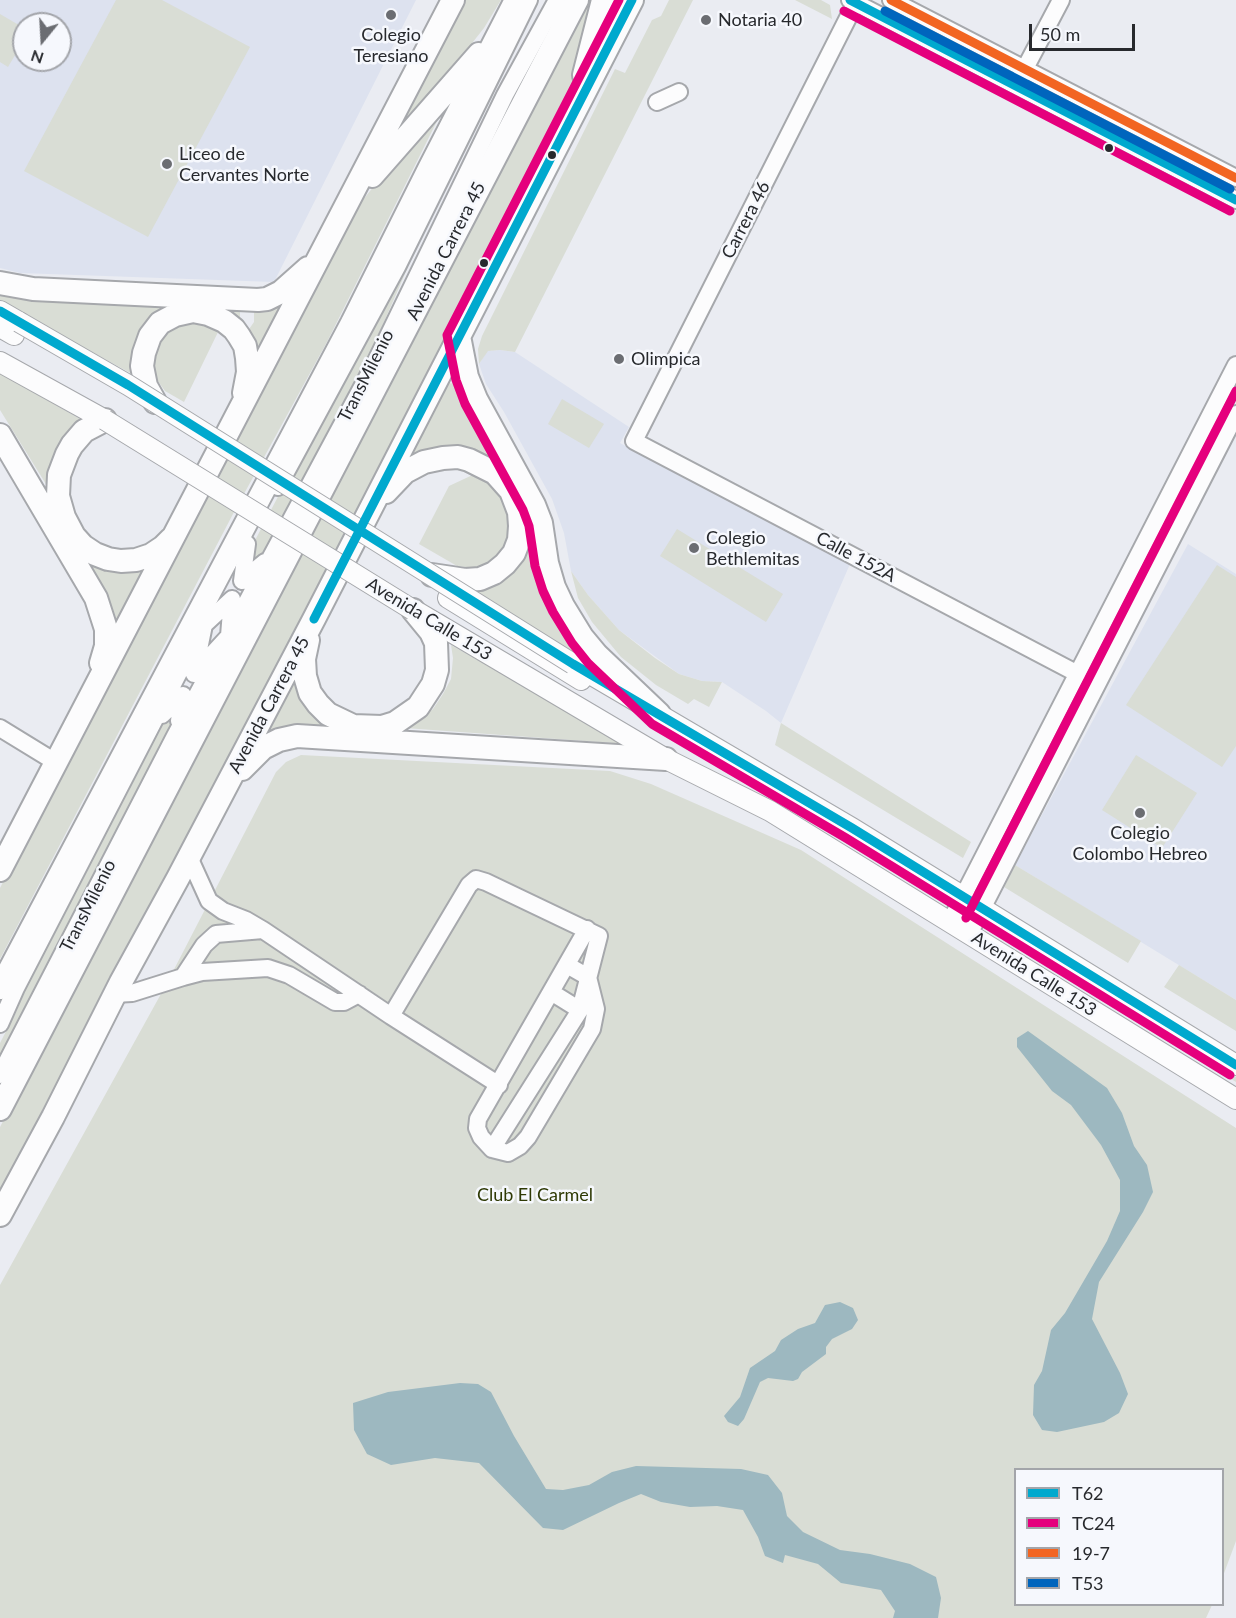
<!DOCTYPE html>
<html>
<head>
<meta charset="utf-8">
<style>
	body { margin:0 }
	#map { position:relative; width:1236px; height:1618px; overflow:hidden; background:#eaecf2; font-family:Lato,sans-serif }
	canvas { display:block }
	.legend { position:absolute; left:1014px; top:1468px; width:210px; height:138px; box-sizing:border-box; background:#f6f8fd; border:2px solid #a3a5aa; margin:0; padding:8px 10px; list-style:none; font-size:18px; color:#27292d }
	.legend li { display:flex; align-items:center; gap:12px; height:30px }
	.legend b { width:30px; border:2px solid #a3a5aa }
	.north { position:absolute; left:12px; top:12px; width:60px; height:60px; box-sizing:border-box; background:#f6f8fd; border:2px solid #a3a5aa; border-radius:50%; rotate:198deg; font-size:16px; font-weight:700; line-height:24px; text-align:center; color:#27292d }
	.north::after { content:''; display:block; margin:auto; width:21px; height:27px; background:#6b6d72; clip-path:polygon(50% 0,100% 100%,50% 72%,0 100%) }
	.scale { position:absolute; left:1029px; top:24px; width:106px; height:27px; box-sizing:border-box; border:3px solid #27292d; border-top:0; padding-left:8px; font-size:18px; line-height:21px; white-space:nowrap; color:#27292d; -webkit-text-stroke:4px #f6f8fd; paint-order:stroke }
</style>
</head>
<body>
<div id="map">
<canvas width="1236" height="1618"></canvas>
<ul class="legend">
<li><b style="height:8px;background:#00a9ce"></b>T62</li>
<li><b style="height:8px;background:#e5007d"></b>TC24</li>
<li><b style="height:8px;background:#f26522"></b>19-7</li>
<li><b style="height:8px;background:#0065bd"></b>T53</li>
</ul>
<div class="north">N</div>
<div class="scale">50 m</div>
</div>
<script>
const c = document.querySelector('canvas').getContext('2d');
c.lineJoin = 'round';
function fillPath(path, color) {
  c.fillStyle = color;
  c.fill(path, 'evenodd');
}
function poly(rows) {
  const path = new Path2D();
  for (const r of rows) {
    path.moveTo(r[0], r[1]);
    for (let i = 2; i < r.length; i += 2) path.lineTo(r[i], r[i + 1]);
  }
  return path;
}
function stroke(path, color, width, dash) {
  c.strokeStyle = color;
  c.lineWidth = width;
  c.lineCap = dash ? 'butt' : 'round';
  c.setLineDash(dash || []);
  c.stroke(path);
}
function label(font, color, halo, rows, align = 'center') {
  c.font = font + ' Lato,sans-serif';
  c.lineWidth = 5;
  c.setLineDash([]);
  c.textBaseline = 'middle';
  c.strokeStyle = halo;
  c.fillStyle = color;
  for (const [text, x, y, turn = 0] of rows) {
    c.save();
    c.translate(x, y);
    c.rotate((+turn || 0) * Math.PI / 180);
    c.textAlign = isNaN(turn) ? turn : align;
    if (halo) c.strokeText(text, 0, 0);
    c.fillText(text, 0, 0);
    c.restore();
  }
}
const built = poly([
	[0,0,416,0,274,282,20,273,0,268],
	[24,24,60,24,60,60,24,60],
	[500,350,515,352,629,427,620,443,850,564,781,723,766,711,722,682,702,681,679,674,619,630,588,595,571,571,564,533,552,499,504,412,486,384,479,364,487,351],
	[1188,544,1236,574,1236,1000,1015,865]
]);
const green = poly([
	[116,0,162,0,250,47,148,237,24,171],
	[463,0,501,0,484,28,383,156],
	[585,0,597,0,573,102,0,1201,0,1127,346,469],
	[669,0,693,0,515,352,500,350,488,351,479,364,478,349,482,336,615,69,625,73,652,20,661,16],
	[795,0,821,0,830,5,832,19],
	[0,14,24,28,24,40,8,67,0,62],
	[443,109,327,342,233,514,0,959,0,888,37,815,358,206,398,156],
	[401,263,408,267,374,345,331,433,266,554,258,559,255,558,252,556,252,546],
	[0,290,240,305,240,325,178,305,134,375,0,302],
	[293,293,257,359,245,335,254,322,254,307],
	[195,322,220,328,184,402,165,391,155,377,151,368,154,348,171,327],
	[0,373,82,420,54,497,0,410],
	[444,383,462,384,515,479,405,459],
	[562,399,604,424,589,448,548,424],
	[479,472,508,499,510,539,498,556,488,564,471,568,457,566,419,544,449,486],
	[529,514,595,667,467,589,493,585],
	[677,529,783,594,766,622,660,556],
	[78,552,100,568,110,572,131,572,150,563,114,631],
	[1217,565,1236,577,1236,746,1222,767,1126,705],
	[571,571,588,595,619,630,655,658,679,674,702,681,722,682,709,707,694,699,688,704,656,685,621,657,592,622,578,598],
	[451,645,626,744,405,728,420,720,433,709,443,694,451,679,453,658],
	[297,670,336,725,292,727,262,739],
	[164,721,172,724,0,1063,0,1043,17,1010,29,973,161,723],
	[781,723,971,842,963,858,775,745],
	[301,755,610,771,651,784,801,850,1236,1128,1236,1541,1223,1576,1222,1470,1016,1470,1016,1604,1212,1605,1206,1618,0,1618,0,1285,167,983,276,772,286,762],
	[1136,755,1197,793,1162,848,1102,810],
	[823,821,940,894,939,896,822,823],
	[1015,865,1141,941,1128,963,1004,887],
	[961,907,1236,1077,1236,1082,960,909],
	[1179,965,1236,1000,1236,1031,1164,987]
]);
const water = poly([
	[1028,1031,1107,1088,1122,1113,1134,1146,1147,1165,1153,1192,1143,1212,1099,1282,1092,1319,1120,1373,1128,1394,1119,1413,1104,1422,1057,1432,1042,1430,1033,1415,1034,1385,1042,1371,1051,1330,1065,1313,1107,1241,1120,1211,1120,1180,1101,1145,1071,1105,1052,1091,1017,1047,1017,1038],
	[840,1302,853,1308,858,1320,852,1329,832,1339,826,1347,826,1354,802,1372,798,1379,793,1381,768,1378,760,1382,744,1419,738,1426,728,1422,724,1416,740,1397,750,1368,775,1351,781,1340,798,1329,815,1323,825,1305],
	[460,1383,478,1384,491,1392,514,1436,546,1489,563,1490,589,1485,612,1472,636,1466,741,1469,768,1475,782,1493,787,1516,803,1532,840,1550,870,1554,910,1564,936,1577,941,1598,938,1618,893,1618,895,1611,881,1590,841,1583,818,1564,785,1555,783,1563,765,1556,758,1537,743,1510,717,1506,690,1507,661,1502,641,1494,619,1503,563,1530,543,1528,479,1463,435,1458,391,1465,367,1454,354,1430,353,1403,388,1392]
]);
const minor = poly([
	[850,0,1236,200],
	[857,0,634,441,1078,674],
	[891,0,1236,178],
	[1021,76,1061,0],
	[657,102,679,92],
	[278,487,397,267,529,0],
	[247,544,242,581,265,562],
	[232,599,229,636,194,674,204,625,232,599],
	[162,715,183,695,179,721],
	[0,728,57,763],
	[189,857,209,901,223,911,246,920,263,930,391,1016,499,1085],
	[950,922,1236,365],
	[969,934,1236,414],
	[567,965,588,977,596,1009,592,1029,528,1137,520,1146,508,1153,492,1149,481,1137,477,1128,478,1119,587,929],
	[183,977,202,972,268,968,289,975,335,1002,344,1002,359,994],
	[551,992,580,1010],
	[114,994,132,993,183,977,204,945,216,934,263,930],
	[391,1016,469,885,476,879,486,882,599,936,580,1010,492,1149],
	[0,1024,16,988,188,655],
	[0,1075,175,736,376,361,505,95,557,0]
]);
const major = poly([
	[0,311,19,322],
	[0,327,14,335],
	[0,362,105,420],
	[448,598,581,680],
	[419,613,666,759,770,811,1236,1099],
	[573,664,852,828,1236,1065]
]);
const highway = poly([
	[584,75,603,0],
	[372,176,479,54],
	[0,283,33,289,258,300,267,299,281,292,308,268],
	[459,336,467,377,476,399,534,505,541,523,547,563,554,587,563,606,582,637,597,655,659,714],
	[155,402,146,386,142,366,144,353,150,336,160,323,175,315,193,311,208,314,224,321,234,329,239,336,245,346,247,358,248,372,244,393],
	[105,420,84,431,72,445,67,454,59,475,58,496,64,517,74,536,83,546,95,554,108,559,121,561,136,560,151,555,163,547,171,539],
	[0,435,96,598,106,629,106,646,101,663],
	[386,492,405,472,424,462,443,458,458,457,469,460,495,473,511,491,519,512,520,526,519,540,514,553,505,564,494,573,480,579,465,580,432,575],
	[308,640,304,659,305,676,310,693,318,704,328,714,353,726,382,727,395,723,418,707,433,684,437,670,436,643,431,632,413,610],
	[242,769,263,748,279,740,297,736,666,759],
	[0,870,453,0],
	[0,988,352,323,429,169,516,0],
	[0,1109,577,0],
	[0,1215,53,1117,121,982,178,878,314,619,632,0]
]);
const majorBridge = poly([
	[19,322,128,385,573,664],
	[105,420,413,610]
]);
const bus1 = poly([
	[850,0,1236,200],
	[0,311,128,385,573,664,852,828,1236,1065],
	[314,619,632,0]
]);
const bus2 = poly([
	[619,0,447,335,456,380,465,404,523,510,529,526,535,566,543,591,553,612,572,643,588,663,652,724,846,838,1230,1075],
	[844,11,1230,211],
	[966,918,1236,391]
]);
const bus3 = poly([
	[891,0,1236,178]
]);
const bus4 = poly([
	[885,11,1230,189]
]);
const markers = [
	[391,15,6,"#6b6d72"],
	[706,20,6,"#6b6d72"],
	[1109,148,5,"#27292d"],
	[552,155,5,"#27292d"],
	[167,164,6,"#6b6d72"],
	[484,263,5,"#27292d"],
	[619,359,6,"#6b6d72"],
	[694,548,6,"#6b6d72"],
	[1140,813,6,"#6b6d72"]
];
const poiNames = [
	["Notaria 40",718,20],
	["Colegio",391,35,"center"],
	["Teresiano",391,56,"center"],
	["Liceo de",179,154],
	["Cervantes Norte",179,175],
	["Olimpica",631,359],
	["Colegio",706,538],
	["Bethlemitas",706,559],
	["Colegio",1140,833,"center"],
	["Colombo Hebreo",1140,854,"center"]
];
const streetNames = [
	["Carrera 46",746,220,-63],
	["Avenida Carrera 45",446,251,-63],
	["TransMilenio",366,376,-63],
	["Calle 152A",856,557,28],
	["Avenida Calle 153",429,619,31],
	["Avenida Carrera 45",269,705,-62],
	["TransMilenio",88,906,-63],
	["Avenida Calle 153",1034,974,32]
];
const parkNames = [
	["Club El Carmel",535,1195]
];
fillPath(built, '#dde2ef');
fillPath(green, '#d9ddd5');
fillPath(water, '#9db8c0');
stroke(minor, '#a6a8ac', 20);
stroke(major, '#a6a8ac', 22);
stroke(highway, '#a6a8ac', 26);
stroke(minor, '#fcfcfd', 16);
stroke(major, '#fcfcfd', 20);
stroke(highway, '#fcfcfd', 22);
stroke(majorBridge, '#a6a8ac', 22, []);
stroke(majorBridge, '#fcfcfd', 20);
stroke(bus1, '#00a9ce', 9);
stroke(bus2, '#e5007d', 9);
stroke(bus3, '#f26522', 9);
stroke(bus4, '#0065bd', 9);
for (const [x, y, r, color] of markers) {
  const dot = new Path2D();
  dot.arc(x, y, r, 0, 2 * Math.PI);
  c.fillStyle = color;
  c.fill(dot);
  stroke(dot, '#f6f8fd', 2);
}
label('18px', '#27292d', '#f6f8fd', poiNames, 'left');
label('18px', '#27292d', '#f6f8fd', streetNames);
label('18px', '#2f3a05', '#f6f8fd', parkNames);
</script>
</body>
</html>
